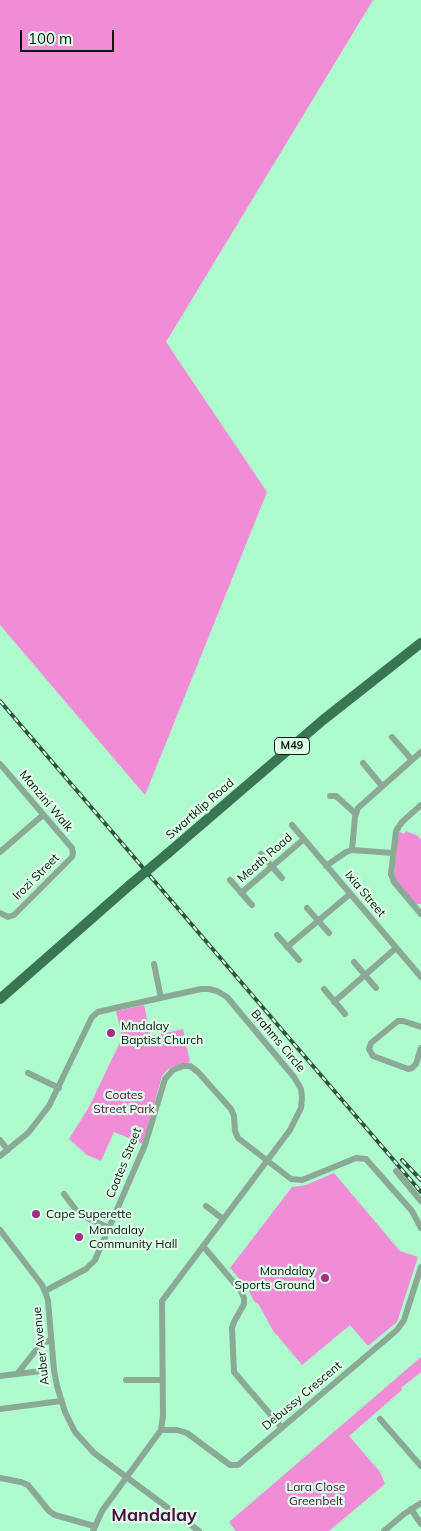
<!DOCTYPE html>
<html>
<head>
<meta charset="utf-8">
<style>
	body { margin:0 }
	#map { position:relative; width:421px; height:1531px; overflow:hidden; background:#aefbcd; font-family:Mulish,sans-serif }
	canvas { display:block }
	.scale { position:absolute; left:20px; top:30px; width:94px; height:22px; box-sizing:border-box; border:2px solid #001b0b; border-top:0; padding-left:6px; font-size:15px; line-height:18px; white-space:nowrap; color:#001b0b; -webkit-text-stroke:4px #dffce9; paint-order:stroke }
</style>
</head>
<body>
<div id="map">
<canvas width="421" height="1531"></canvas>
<div class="scale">100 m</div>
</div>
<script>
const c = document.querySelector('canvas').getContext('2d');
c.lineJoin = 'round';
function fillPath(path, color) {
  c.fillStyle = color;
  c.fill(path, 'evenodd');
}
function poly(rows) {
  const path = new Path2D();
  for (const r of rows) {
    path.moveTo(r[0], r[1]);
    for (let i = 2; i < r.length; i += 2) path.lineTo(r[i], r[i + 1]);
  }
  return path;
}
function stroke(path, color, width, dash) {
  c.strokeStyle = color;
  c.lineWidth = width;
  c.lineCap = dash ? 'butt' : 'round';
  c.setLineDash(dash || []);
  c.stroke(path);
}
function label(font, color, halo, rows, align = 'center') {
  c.font = font + ' Mulish,sans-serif';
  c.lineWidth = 4.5;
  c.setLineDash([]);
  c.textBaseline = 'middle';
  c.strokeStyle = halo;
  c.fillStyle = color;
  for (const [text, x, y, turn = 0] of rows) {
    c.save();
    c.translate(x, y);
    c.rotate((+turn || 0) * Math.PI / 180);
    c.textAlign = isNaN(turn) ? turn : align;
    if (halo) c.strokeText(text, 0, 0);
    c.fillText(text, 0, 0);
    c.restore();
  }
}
const green = poly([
	[0,0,373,0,166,342,267,492,145,795,0,625],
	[398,831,404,834,406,831,418,836,421,840,421,903,420,904,416,904,397,883,394,874],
	[144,1005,151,1036,183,1029,190,1062,172,1067,167,1070,162,1076,143,1144,114,1132,101,1161,87,1155,69,1139,89,1107,122,1038,116,1011],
	[334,1173,400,1251,418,1257,397,1322,368,1346,350,1325,302,1365,276,1334,275,1334,259,1305,254,1301,248,1289,230,1268,292,1187,306,1185],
	[421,1357,421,1372,401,1388,402,1390,349,1436,380,1472,385,1484,329,1531,236,1531,229,1522]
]);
const minor = poly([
	[392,737,412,760],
	[363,763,382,786],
	[0,764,72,848,73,853,72,857,14,915,8,917,0,913],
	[330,796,336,796,356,814],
	[421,805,402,822,396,831,391,874,394,882,421,914],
	[292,825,421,977],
	[352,850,355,817,358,808,421,752],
	[0,852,43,815],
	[261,854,282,878],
	[326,866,346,852,352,850,393,853],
	[230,880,252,905],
	[241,893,304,839],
	[307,908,329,933],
	[277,935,299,960],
	[287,947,350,894],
	[354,962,376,988],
	[154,964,161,998],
	[324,989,345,1014],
	[334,1002,396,948],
	[421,1027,403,1021,398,1021,371,1043,369,1049,373,1056,408,1069,412,1068,416,1064,421,1048],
	[28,1073,59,1088],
	[0,1140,8,1150],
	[0,1156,28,1133,49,1106,92,1017,98,1012,115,1008,201,989,209,989,217,991,227,997,294,1077,301,1089,302,1098,301,1108,290,1130,162,1301,163,1416,161,1430,102,1511,93,1531],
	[396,1171,421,1201],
	[64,1194,76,1210,81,1215,109,1228],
	[206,1206,223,1219],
	[0,1230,42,1285,46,1294,48,1301,54,1370,57,1386,65,1412,75,1432,94,1453,199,1531],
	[203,1246,241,1291,244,1298,244,1304,234,1322,232,1328,234,1372,282,1428],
	[45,1291,86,1269,95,1260,145,1145,165,1079,173,1070,183,1066,190,1066,198,1072,231,1109,234,1116,235,1131,238,1138,291,1179,302,1180,356,1158,366,1159,412,1211,421,1228],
	[17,1374,41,1344,51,1340],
	[0,1376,41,1371],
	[126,1380,162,1380],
	[0,1409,61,1401],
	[380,1419,421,1466],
	[161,1430,177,1430,187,1433,230,1465,238,1465,397,1330,404,1320,421,1267],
	[0,1478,21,1482,28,1485,49,1511,55,1515,94,1526],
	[411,1509,421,1524],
	[384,1531,404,1514,421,1503]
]);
const primary = poly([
	[167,854,323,720,421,643],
	[0,999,131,884]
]);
const rail = poly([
	[0,701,421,1192],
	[402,1160,421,1180]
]);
const primaryBridge = poly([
	[131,884,167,854]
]);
const markers = [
	[111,1033,5,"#a12e89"],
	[36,1214,5,"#a12e89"],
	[79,1237,5,"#a12e89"],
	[325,1278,5,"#a12e89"]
];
const shields = [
	[292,746,35]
];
const shieldNames = [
	["M49",292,746]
];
const streetNames = [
	["Manzini Walk",46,801,50],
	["Swartklip Road",200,809,-41],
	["Meath Road",265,858,-41],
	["Irozi Street",36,877,-45],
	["Ixia Street",365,894,50],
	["Brahms Circle",278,1041,50],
	["Coates Street",124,1163,-68],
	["Auber Avenue",41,1346,-96],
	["Debussy Crescent",302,1396,-40]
];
const poiNames = [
	["Mndalay",121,1026],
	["Baptist Church",121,1040],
	["Cape Superette",46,1214],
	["Mandalay",89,1230],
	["Community Hall",89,1244],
	["Mandalay",315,1271,"right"],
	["Sports Ground",315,1285,"right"]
];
const parkNames = [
	["Coates",124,1095],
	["Street Park",124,1109],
	["Lara Close",316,1487],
	["Greenbelt",316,1501]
];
const districtNames = [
	["Mandalay",154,1516]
];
fillPath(green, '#f08dd6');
stroke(minor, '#8aaa96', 6);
stroke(primary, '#397654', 10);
stroke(rail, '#2e563e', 4);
stroke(rail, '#dffce9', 2, [5.5]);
stroke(primaryBridge, '#397654', 10);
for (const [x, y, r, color] of markers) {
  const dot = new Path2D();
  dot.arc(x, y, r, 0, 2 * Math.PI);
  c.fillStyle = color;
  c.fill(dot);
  stroke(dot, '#dffce9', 2);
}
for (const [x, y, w] of shields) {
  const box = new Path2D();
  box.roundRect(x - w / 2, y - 8.5, w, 17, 4);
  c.fillStyle = '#dffce9';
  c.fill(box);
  stroke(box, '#001b0b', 1);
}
label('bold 11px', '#001b0b', null, shieldNames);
label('12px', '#001b0b', '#dffce9', streetNames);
label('12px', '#001b0b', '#dffce9', poiNames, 'left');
label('12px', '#500d43', '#dffce9', parkNames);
label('bold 18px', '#49113d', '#dffce9', districtNames);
</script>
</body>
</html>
